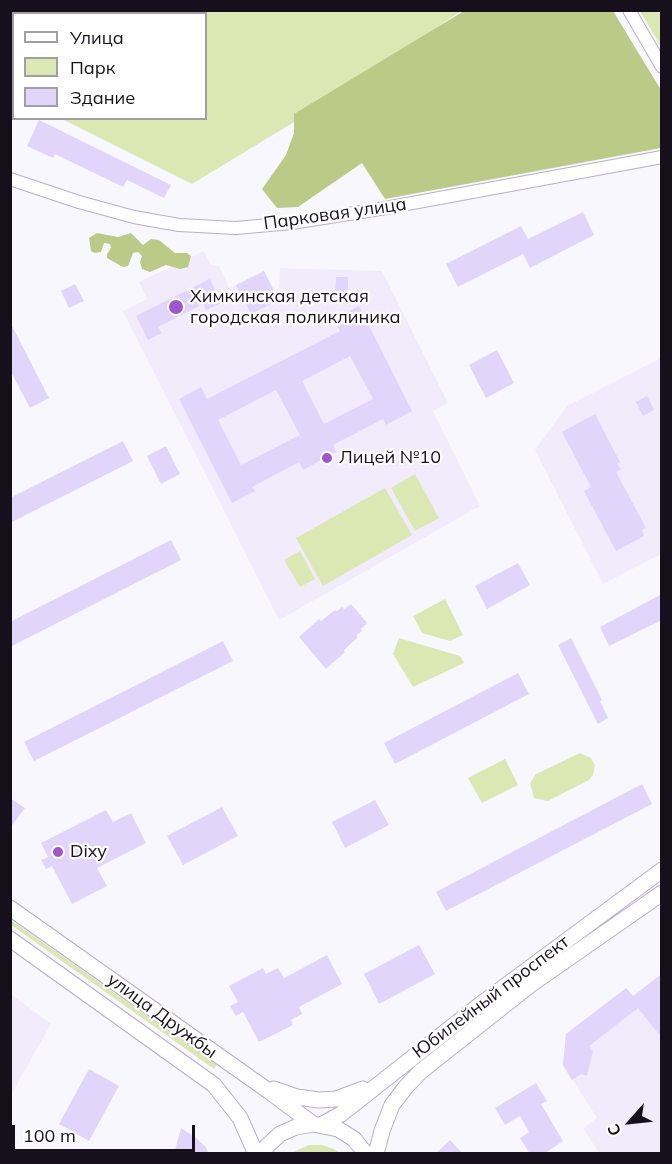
<!DOCTYPE html>
<html>
<head>
<meta charset="utf-8">
<style>
	body { margin:0 }
	#map { position:relative; width:672px; height:1164px; overflow:hidden; background:#f9f7fe; font-family:Mulish,sans-serif }
	canvas { display:block }
	.frame { position:absolute; inset:0; border:12px solid #15101c; pointer-events:none }
	.legend { position:absolute; left:12px; top:12px; width:195px; height:108px; box-sizing:border-box; background:#fff; border:2px solid #a19fa4; margin:0; padding:8px 10px; list-style:none; font-size:18px; color:#15101c }
	.legend li { display:flex; align-items:center; gap:12px; height:30px }
	.legend b { width:30px; border:2px solid #a19fa4 }
	.north { position:absolute; left:600px; top:1092px; width:60px; height:60px; -webkit-text-stroke:4px #fff; paint-order:stroke; rotate:243deg; font-size:16px; font-weight:700; line-height:24px; text-align:center; color:#15101c }
	.north::after { content:''; display:block; margin:auto; width:21px; height:27px; background:#15101c; clip-path:polygon(50% 0,100% 100%,50% 72%,0 100%) }
	.scale { position:absolute; left:12px; top:1125px; width:183px; height:27px; box-sizing:border-box; border:3px solid #15101c; border-top:0; padding-left:8px; font-size:18px; line-height:21px; white-space:nowrap; color:#15101c; -webkit-text-stroke:4px #fff; paint-order:stroke }
</style>
</head>
<body>
<div id="map">
<canvas width="672" height="1164"></canvas>
<div class="frame"></div>
<ul class="legend">
<li><b style="height:8px;background:#fff"></b>Улица</li>
<li><b style="height:16px;background:#dce8b4"></b>Парк</li>
<li><b style="height:16px;background:#e2d5fb"></b>Здание</li>
</ul>
<div class="north">С</div>
<div class="scale">100 m</div>
</div>
<script>
const c = document.querySelector('canvas').getContext('2d');
c.lineJoin = 'round';
function fillPath(path, color) {
  c.fillStyle = color;
  c.fill(path, 'evenodd');
}
function poly(rows) {
  const path = new Path2D();
  for (const r of rows) {
    path.moveTo(r[0], r[1]);
    for (let i = 2; i < r.length; i += 2) path.lineTo(r[i], r[i + 1]);
  }
  return path;
}
function stroke(path, color, width, dash) {
  c.strokeStyle = color;
  c.lineWidth = width;
  c.lineCap = dash ? 'butt' : 'round';
  c.setLineDash(dash || []);
  c.stroke(path);
}
function label(font, color, halo, rows, align = 'center') {
  c.font = font + ' Mulish,sans-serif';
  c.lineWidth = 4.5;
  c.setLineDash([]);
  c.textBaseline = 'middle';
  c.strokeStyle = halo;
  c.fillStyle = color;
  for (const [text, x, y, turn = 0] of rows) {
    c.save();
    c.translate(x, y);
    c.rotate((+turn || 0) * Math.PI / 180);
    c.textAlign = isNaN(turn) ? turn : align;
    if (halo) c.strokeText(text, 0, 0);
    c.fillText(text, 0, 0);
    c.restore();
  }
}
const built = poly([
	[11,11,21,11,20,13,14,14,13,52,11,60],
	[204,251,211,265,219,266,229,288,236,285,251,314,279,300,280,268,382,271,448,403,433,411,480,506,279,620,123,311,147,299,139,282],
	[661,358,661,554,603,584,535,450,567,406],
	[661,974,661,1153,599,1153,583,1128,597,1118,563,1065,566,1034,626,988,633,996],
	[11,994,51,1024,11,1095]
]);
const green = poly([
	[21,10,461,11,332,99,192,184,62,119,206,118,206,14,20,14],
	[640,11,661,11,661,47],
	[415,474,439,518,415,531,391,488],
	[385,488,412,535,323,586,296,538],
	[300,551,315,579,300,587,284,560],
	[445,599,463,635,450,641,422,633,413,616],
	[399,638,460,656,464,663,413,687,393,654],
	[580,753,591,758,595,765,593,775,589,780,548,801,534,798,530,783,536,774],
	[505,759,518,785,482,803,468,778],
	[11,920,217,1065,214,1069,11,925],
	[309,1145,322,1145,334,1149,340,1153,291,1153]
]);
const forest = poly([
	[464,11,613,11,661,90,661,148,385,199,362,163,298,207,277,208,262,189,286,155,294,133,294,114],
	[97,233,118,237,131,233,143,245,151,239,159,240,175,253,187,253,191,256,188,267,180,269,166,265,150,272,142,269,140,262,142,256,138,252,133,253,128,266,123,267,107,258,107,254,111,248,110,244,104,243,101,252,95,253,91,251,89,238]
]);
const building = poly([
	[39,120,171,185,164,198,127,180,123,187,55,154,53,158,27,146],
	[583,212,594,235,530,268,523,254,458,287,446,264,521,226,528,239],
	[264,271,279,300,251,314,236,285],
	[336,277,348,277,348,292,335,292],
	[210,279,221,303,206,310,203,304,158,327,162,333,148,340,136,316],
	[75,284,84,301,69,308,61,291],
	[359,306,412,411,386,425,383,419,333,445,336,452,303,470,299,462,252,487,255,491,232,503,179,399,201,387,207,399,340,331,334,319],
	[350,356,373,399,324,424,302,381],
	[276,390,300,435,241,465,218,420],
	[10,322,49,398,30,408,10,370],
	[497,350,514,383,486,398,469,365],
	[647,396,654,410,643,416,636,402],
	[595,414,620,462,617,464,621,469,616,472,646,528,642,530,644,536,616,551,584,491,591,487,562,432],
	[123,441,133,461,10,523,10,498],
	[166,446,180,474,161,484,147,456],
	[171,540,181,560,10,647,10,622],
	[518,563,530,585,487,609,475,586],
	[662,594,662,620,609,646,600,627],
	[351,604,367,623,361,629,362,631,357,635,357,638,344,650,345,652,326,669,299,637,319,619,321,621,335,610,337,611,342,607,344,609],
	[571,638,602,700,600,701,608,718,598,724,558,645],
	[223,641,233,661,34,761,24,742],
	[518,673,529,694,395,764,384,743],
	[642,784,652,804,446,911,436,892],
	[10,798,25,808,10,828],
	[375,800,389,825,345,848,332,822],
	[222,807,238,836,183,865,167,836],
	[106,810,113,822,131,813,146,843,97,868,107,886,72,904,52,866,46,869,41,860,48,857,41,843],
	[419,945,435,974,379,1004,364,974],
	[327,955,342,984,299,1007,302,1014,291,1020,293,1025,259,1042,243,1012,236,1016,230,1006,238,1002,229,986,263,968,266,974,278,968,284,978],
	[662,974,662,1038,638,1008,589,1046,593,1051,587,1076,581,1074,572,1080,563,1065,566,1034,626,988,633,996],
	[89,1069,119,1086,89,1141,59,1124],
	[536,1083,547,1101,541,1104,563,1141,544,1154,530,1154,520,1138,529,1132,520,1116,505,1125,495,1108],
	[181,1128,195,1137,205,1146,209,1154,174,1154],
	[450,1140,463,1154,435,1154]
]);
const minor = poly([
	[629,10,662,67],
	[10,179,79,202,134,217,179,225,236,228,292,223,380,209,662,157]
]);
const major = poly([
	[10,908,270,1092,313,1124],
	[10,939,214,1085,240,1118,256,1154],
	[274,1089,297,1097,319,1100,336,1099,363,1089],
	[321,1125,341,1114,481,1004,662,870],
	[262,1154,267,1146,280,1134,296,1127,313,1124,338,1129,354,1139,366,1154],
	[376,1154,382,1131,392,1105,405,1088,420,1072,530,985,662,893]
]);
const markers = [
	[176,307,8,"#a056ca"],
	[327,458,6,"#a056ca"],
	[58,852,6,"#a056ca"]
];
const streetNames = [
	["Парковая улица",335,214,-8],
	["Юбилейный проспект",491,997,-37],
	["улица Дружбы",162,1016,36]
];
const poiNames = [
	["Химкинская детская",190,297],
	["городская поликлиника",190,318],
	["Лицей №10",339,458],
	["Dixy",70,852]
];
fillPath(built, '#f1ebfc');
fillPath(green, '#dce8b4');
fillPath(forest, '#bcca88');
fillPath(building, '#e2d5fb');
stroke(minor, '#b9adcf', 14);
stroke(major, '#b9adcf', 17);
stroke(minor, '#fff', 12);
stroke(major, '#fff', 15);
for (const [x, y, r, color] of markers) {
  const dot = new Path2D();
  dot.arc(x, y, r, 0, 2 * Math.PI);
  c.fillStyle = color;
  c.fill(dot);
  stroke(dot, '#fff', 2);
}
label('18px', '#15101c', '#fff', streetNames);
label('18px', '#15101c', '#fff', poiNames, 'left');
</script>
</body>
</html>
